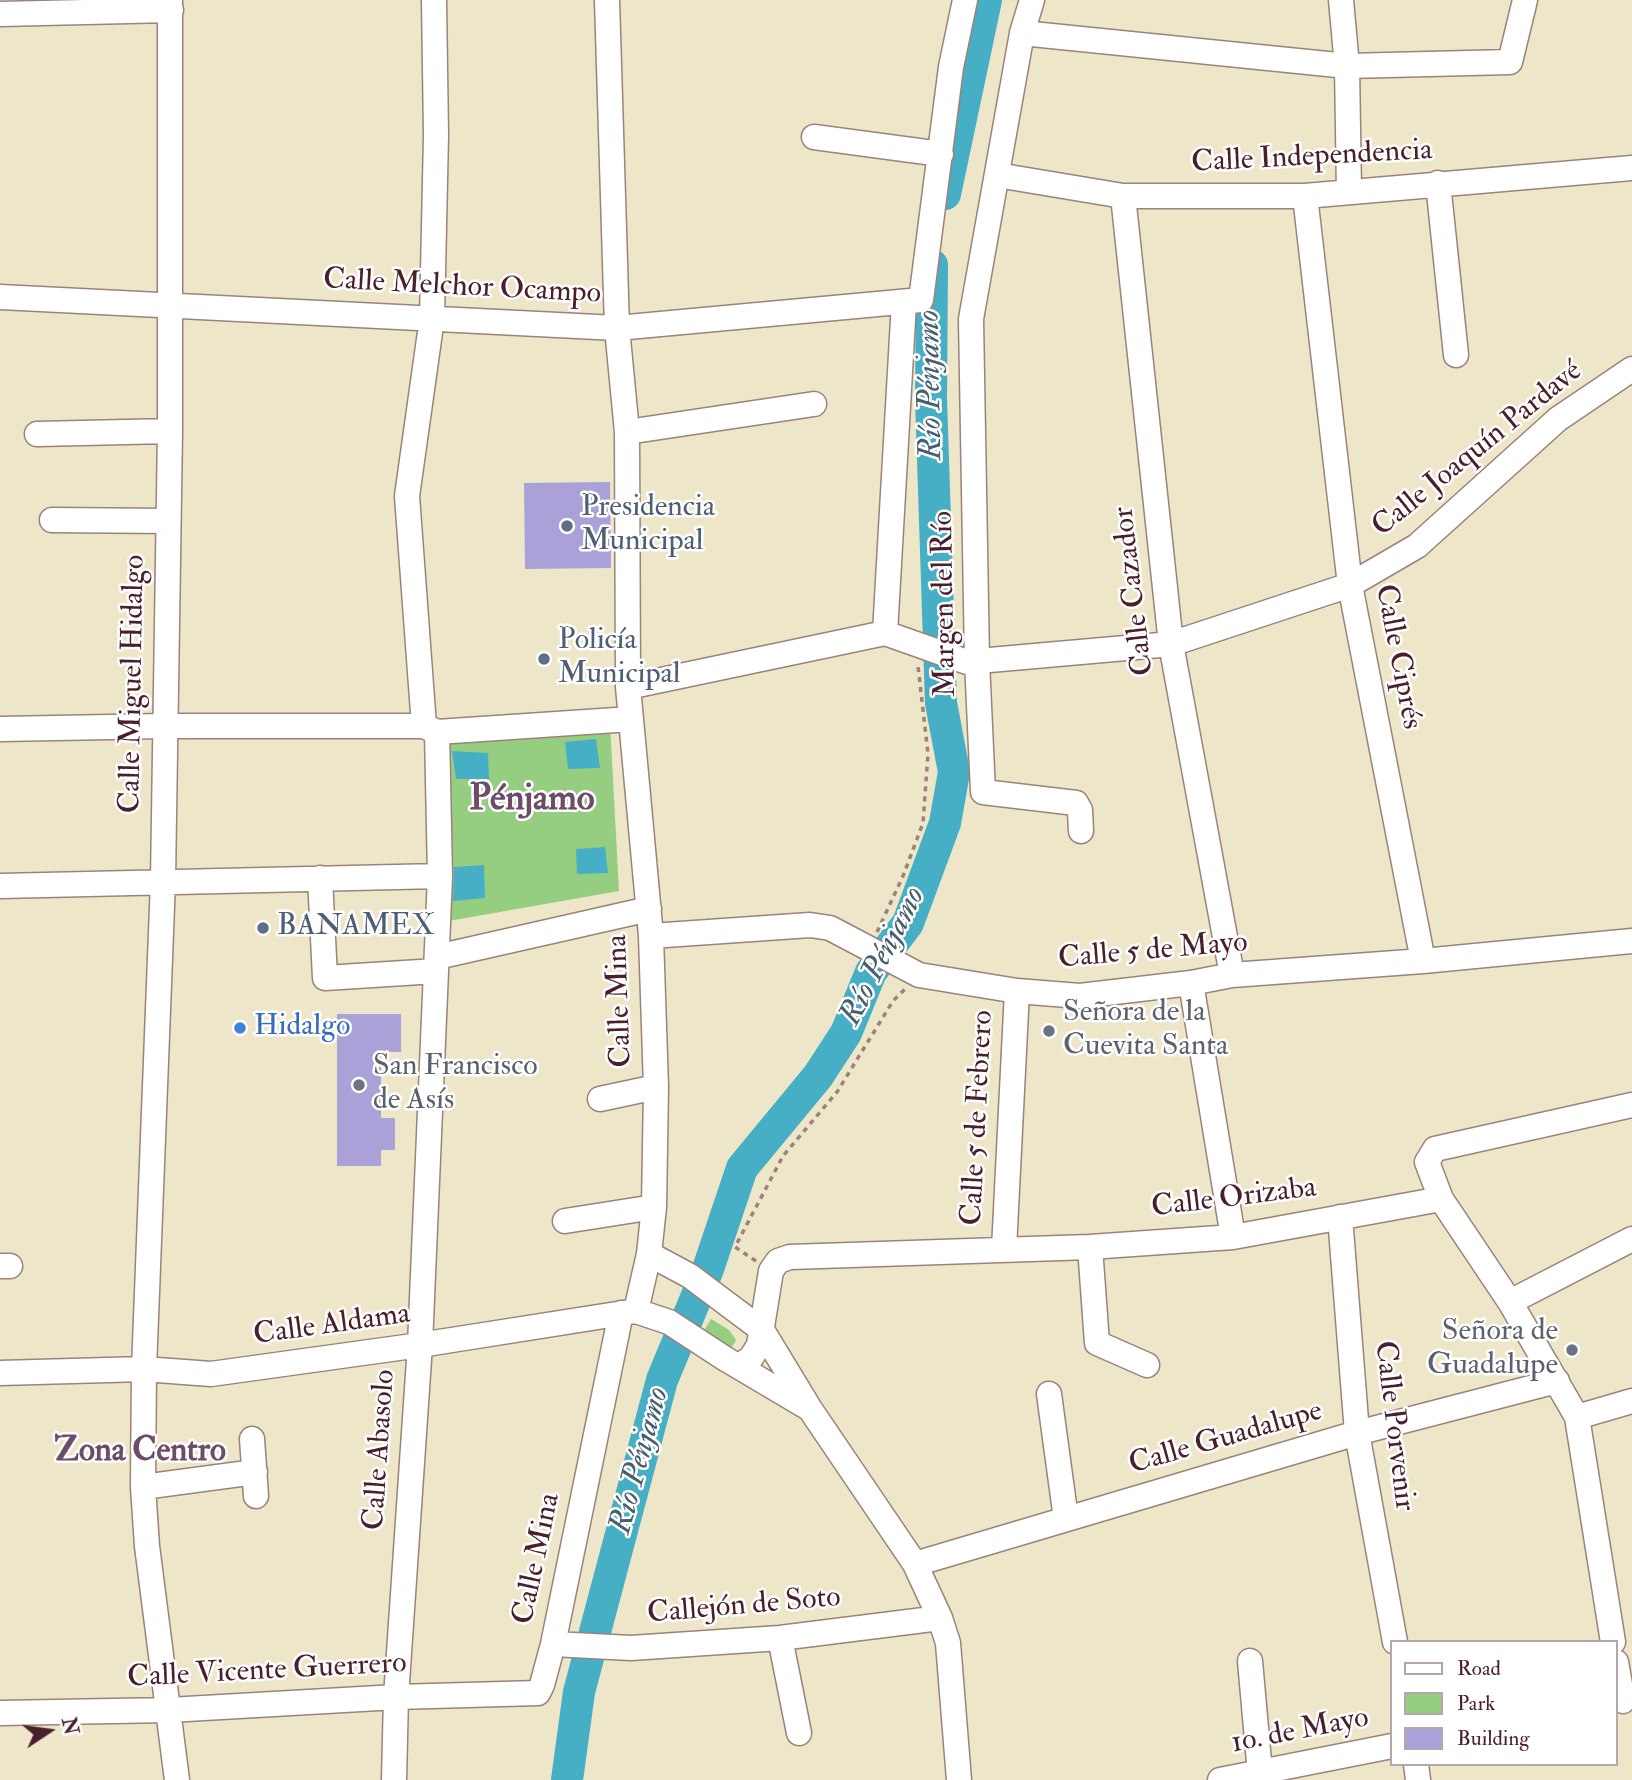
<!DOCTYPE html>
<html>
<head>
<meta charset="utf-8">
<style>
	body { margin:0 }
	#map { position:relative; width:1632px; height:1780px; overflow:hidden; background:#ede6c9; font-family:"IM FELL Double Pica",serif }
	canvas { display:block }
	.legend { position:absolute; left:1390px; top:1640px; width:228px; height:126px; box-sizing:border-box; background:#fff; border:2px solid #b7a5aa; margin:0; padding:9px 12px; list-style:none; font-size:21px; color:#4a1f2b }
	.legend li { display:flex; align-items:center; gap:14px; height:35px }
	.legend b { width:35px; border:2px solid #b7a5aa }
	.north { position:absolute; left:14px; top:1696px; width:70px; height:70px; -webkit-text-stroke:5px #fff; paint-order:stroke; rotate:77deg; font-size:19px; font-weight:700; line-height:28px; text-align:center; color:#4a1f2b }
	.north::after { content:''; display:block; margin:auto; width:24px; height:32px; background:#4a1f2b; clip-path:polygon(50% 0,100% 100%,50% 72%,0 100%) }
</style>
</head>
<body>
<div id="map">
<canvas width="1632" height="1780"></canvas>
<ul class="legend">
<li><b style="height:9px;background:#fff"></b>Road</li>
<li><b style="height:19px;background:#96ce81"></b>Park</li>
<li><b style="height:19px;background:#aba1d9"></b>Building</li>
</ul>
<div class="north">N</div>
</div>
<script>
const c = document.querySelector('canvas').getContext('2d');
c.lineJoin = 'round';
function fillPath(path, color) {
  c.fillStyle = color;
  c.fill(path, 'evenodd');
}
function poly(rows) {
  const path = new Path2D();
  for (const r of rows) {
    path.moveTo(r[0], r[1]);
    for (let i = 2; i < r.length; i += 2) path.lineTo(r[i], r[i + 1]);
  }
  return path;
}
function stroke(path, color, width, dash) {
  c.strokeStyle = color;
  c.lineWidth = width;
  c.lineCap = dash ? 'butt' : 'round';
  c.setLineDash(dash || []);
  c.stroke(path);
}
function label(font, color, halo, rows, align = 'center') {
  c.font = font + ' "IM FELL Double Pica",serif';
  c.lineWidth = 5;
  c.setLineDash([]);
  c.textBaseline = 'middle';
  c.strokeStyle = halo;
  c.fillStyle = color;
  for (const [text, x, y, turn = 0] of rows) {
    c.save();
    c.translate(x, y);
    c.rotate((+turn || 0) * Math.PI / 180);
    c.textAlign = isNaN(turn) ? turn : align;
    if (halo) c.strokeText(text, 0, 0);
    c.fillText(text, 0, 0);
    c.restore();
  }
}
const green = poly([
	[610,723,619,891,443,922,438,739],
	[711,1319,729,1330,736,1340,731,1349,700,1337]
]);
const water = poly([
	[596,739,600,768,568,769,565,742],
	[452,751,488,753,489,779,456,779],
	[605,847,608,873,577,874,576,849],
	[484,865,485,898,453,901,454,867]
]);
const river = poly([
	[945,194,986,0],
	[567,1780,579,1692,662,1380,708,1269,742,1168,818,1076,846,1033,871,972,908,923,945,823,954,772,941,703,931,399,932,265]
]);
const building = poly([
	[610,482,611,568,525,569,524,483],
	[337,1014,401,1014,401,1052,381,1052,381,1118,395,1118,395,1150,381,1150,381,1166,337,1166]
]);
const path = poly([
	[877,932,903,876,923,823,928,754,918,666],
	[756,1261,735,1247,783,1156,837,1092,893,1001,905,989]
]);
const minor = poly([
	[170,0,170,431,163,881,144,1369,143,1487,147,1546,177,1780],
	[607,0,617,328,627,432,628,687,651,936,656,1087,654,1207,649,1254,636,1311],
	[1032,0,1022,33,971,319,977,661,983,792,1076,803,1080,810,1081,831],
	[1341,0,1347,66,1349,192],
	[0,14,171,10],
	[1022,33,1347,66,1510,62,1525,0],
	[814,137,941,154],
	[997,175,1123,196,1305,196,1632,168],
	[1438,183,1456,355],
	[1123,196,1171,644,1232,975],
	[1305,196,1350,585,1423,961],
	[0,297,617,328,921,300,951,67,965,0],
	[627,432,814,404],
	[37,434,170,431],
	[52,520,168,521],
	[885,633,904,302],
	[628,687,885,633,967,662,1171,644,1350,585,1417,546,1558,419,1632,369],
	[424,726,407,496,432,318,436,135,434,0],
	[0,729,165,726,424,726,437,732,631,719],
	[320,878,325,978,436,971],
	[0,886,440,876],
	[651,936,810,925,830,928,919,975,1017,991,1080,996,1191,983,1232,975,1423,961,1632,941],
	[437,957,649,909],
	[1191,983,1233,1237],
	[600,1099,656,1087],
	[1340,1217,1357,1433,1395,1642],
	[565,1221,654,1207],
	[1090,1247,1097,1343,1147,1365],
	[1004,1249,1017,991],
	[649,1254,690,1276,762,1330,810,1409,915,1564,940,1618,948,1643,959,1780],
	[0,1266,10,1266],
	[1510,1302,1632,1239],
	[739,1366,751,1358,759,1345,771,1271,778,1261,790,1257,1090,1247,1233,1237,1441,1199],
	[0,1373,144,1369,211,1374,420,1345,636,1311,669,1322,724,1358,810,1409],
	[1049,1394,1066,1519],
	[1577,1417,1632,1401],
	[252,1439,256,1496],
	[143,1487,255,1472],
	[915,1564,1357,1433,1557,1381],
	[780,1638,799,1733],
	[1613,1642,1577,1417,1510,1302,1441,1199,1427,1162,1435,1149,1632,1105],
	[553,1644,631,1648,780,1638,940,1618],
	[1250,1661,1260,1773],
	[1616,1662,1623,1701],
	[0,1713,169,1710,396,1697,538,1693,542,1685,553,1644,621,1313],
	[1416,1764,1418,1780],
	[394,1780,396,1697,420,1345,436,971,440,876,437,732],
	[1220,1780,1392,1746]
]);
const markers = [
	[567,526,7,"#5c6f8a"],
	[544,659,7,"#5c6f8a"],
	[263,928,7,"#5c6f8a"],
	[240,1028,7,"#3f7fe0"],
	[1049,1031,7,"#6b7280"],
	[359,1085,7,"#6b7280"],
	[1572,1350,7,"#6b7280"]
];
const streetNames = [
	["Calle Independencia",1312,158,-3],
	["Calle Melchor Ocampo",462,288,3],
	["Calle Joaquín Pardavé",1478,450,-39],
	["Calle Cazador",1135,591,-97],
	["Margen del Río",946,604,-91],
	["Calle Ciprés",1397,657,79],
	["Calle Miguel Hidalgo",134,684,-89],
	["Calle 5 de Mayo",1153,952,-5],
	["Calle Mina",621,1001,-92],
	["Calle 5 de Febrero",979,1118,-87],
	["Calle Orizaba",1234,1199,-7],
	["Calle Aldama",332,1326,-8],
	["Calle Porvenir",1393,1426,83],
	["Calle Guadalupe",1226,1439,-16],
	["Calle Abasolo",381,1450,-86],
	["Calle Mina",538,1559,-78],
	["Callejón de Soto",744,1607,-5],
	["Calle Vicente Guerrero",267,1672,-3],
	["1o. de Mayo",1300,1732,-11]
];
const serviceNames = [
	["Presidencia",581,509],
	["Municipal",581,543],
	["Policía",558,642],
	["Municipal",558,676],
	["BANAMEX",277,928]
];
const worshipNames = [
	["Señora de la",1063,1014],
	["Cuevita Santa",1063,1048],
	["San Francisco",373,1068],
	["de Asís",373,1102],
	["Señora de",1558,1333,"right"],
	["Guadalupe",1558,1367,"right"]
];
const shopNames = [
	["Hidalgo",254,1028]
];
const waterNames = [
	["Río Pénjamo",932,385,-91],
	["Río Pénjamo",884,957,-63],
	["Río Pénjamo",641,1461,-75]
];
const quarterNames = [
	["Zona Centro",140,1453]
];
const districtNames = [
	["Pénjamo",532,801]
];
fillPath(green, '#96ce81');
fillPath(water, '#46aec5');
stroke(river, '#46aec5', 32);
fillPath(building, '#aba1d9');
stroke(minor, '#9c827a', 27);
stroke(path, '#9c827a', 3.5, [5, 5]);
stroke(minor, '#fff', 24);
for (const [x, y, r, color] of markers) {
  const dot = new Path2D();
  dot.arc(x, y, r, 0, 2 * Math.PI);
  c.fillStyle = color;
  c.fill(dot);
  stroke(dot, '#fff', 2.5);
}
label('30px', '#4a1f2b', '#fff', streetNames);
label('30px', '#4e5e75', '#fff', serviceNames, 'left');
label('30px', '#5b616d', '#fff', worshipNames, 'left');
label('30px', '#366cbe', '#fff', shopNames, 'left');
label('italic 32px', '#485f70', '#fff', waterNames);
label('bold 33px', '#6c4c68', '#fff', quarterNames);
label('bold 37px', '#6c4c68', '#fff', districtNames);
</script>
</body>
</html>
